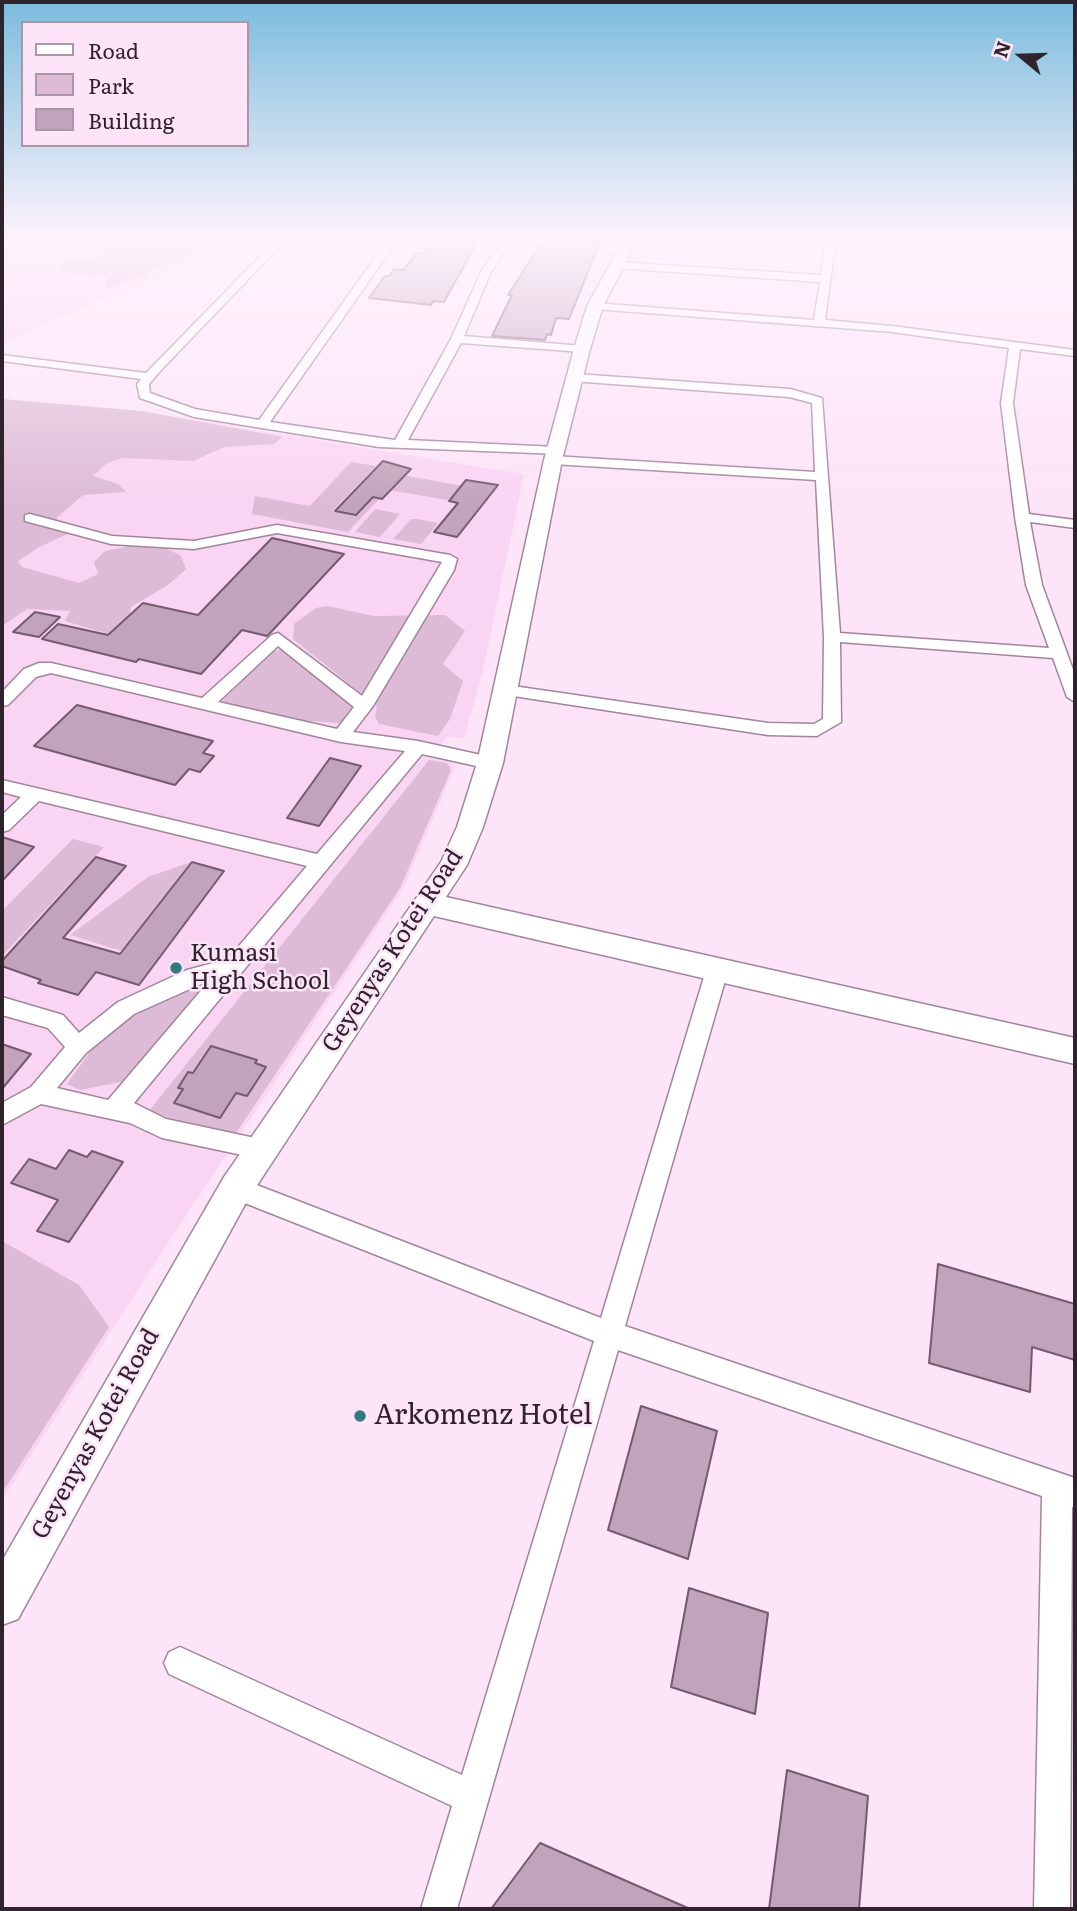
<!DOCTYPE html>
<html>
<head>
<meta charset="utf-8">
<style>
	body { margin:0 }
	#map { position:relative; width:1077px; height:1911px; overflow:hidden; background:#fde4f8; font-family:Literata,serif }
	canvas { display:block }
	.frame { position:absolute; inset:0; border:4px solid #2f232d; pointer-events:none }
	.legend { position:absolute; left:21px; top:21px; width:228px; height:126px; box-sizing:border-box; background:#fde4f8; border:2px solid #ab97a7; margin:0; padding:9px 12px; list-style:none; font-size:21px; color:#2f232d }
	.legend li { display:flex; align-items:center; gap:14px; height:35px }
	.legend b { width:35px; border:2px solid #ab97a7 }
	.north { position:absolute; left:986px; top:21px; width:70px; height:70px; -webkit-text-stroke:5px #fde4f8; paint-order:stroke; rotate:289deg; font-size:19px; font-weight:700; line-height:28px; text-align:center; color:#2f232d }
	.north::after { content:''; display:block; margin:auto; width:24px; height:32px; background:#2f232d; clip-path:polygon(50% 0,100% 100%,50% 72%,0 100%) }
</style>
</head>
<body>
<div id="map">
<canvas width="1077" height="1911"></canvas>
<div class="frame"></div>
<ul class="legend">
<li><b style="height:9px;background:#fff"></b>Road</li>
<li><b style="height:19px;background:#ddbad6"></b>Park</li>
<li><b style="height:19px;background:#c1a3bb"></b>Building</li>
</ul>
<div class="north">N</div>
</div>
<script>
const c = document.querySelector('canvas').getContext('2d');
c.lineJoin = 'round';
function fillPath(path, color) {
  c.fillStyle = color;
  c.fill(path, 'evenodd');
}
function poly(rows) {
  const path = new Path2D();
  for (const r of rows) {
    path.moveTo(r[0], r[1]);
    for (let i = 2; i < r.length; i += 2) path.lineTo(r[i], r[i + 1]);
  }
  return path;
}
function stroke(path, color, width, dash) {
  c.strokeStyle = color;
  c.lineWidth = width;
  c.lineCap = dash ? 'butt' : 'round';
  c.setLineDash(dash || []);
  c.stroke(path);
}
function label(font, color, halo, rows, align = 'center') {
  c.font = font + ' Literata,serif';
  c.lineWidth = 5;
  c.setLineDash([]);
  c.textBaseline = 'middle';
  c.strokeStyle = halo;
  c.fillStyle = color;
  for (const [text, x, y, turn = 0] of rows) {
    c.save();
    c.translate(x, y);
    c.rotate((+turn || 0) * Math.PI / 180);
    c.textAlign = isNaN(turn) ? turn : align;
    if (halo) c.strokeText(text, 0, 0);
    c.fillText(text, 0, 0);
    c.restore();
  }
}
const built = poly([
	[2,237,243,237,2,344],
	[2,399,141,411,524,474,482,675,464,738,447,737,431,758,450,762,455,767,403,889,183,1220,2,1500]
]);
const green = poly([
	[125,237,229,237,105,290,108,277,59,272,66,258,88,260,106,252],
	[2,399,141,411,283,437,274,444,224,447,193,461,123,458,107,463,93,476,118,484,126,492,83,495,56,518,72,532,39,547,18,561,22,567,79,583,98,574,94,562,105,551,131,546,163,546,181,556,186,569,168,585,131,607,130,614,155,623,111,635,65,621,70,611,27,609,2,626],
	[351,462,376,466,332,511,356,516,373,498,379,499,348,532,252,514,255,496,310,506],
	[397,474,468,487,461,496,452,495,447,500,384,489],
	[375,509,400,514,380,537,355,532],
	[411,519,418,519,438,523,421,544,393,539],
	[327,606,374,616,445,615,465,631,443,664,463,681,450,719,438,736,379,724,375,717,377,706,293,639,294,624,316,608],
	[283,649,292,652,354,708,345,719,339,723,275,719,222,701,272,652],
	[429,760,447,763,451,770,400,888,232,1139,149,1111],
	[73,839,104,847,2,956,2,911],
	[191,862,122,951,70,935,148,877],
	[213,975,145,1065,130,1080,80,1090,67,1084,109,1025],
	[2,1241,79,1285,109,1327,2,1493]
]);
const building = poly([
	[459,237,480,237,444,302,433,301,431,305,369,298,385,276,389,276,394,269,403,270,417,253,424,253,432,238,459,237],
	[545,237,602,237,569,319,556,318,551,335,547,334,545,340,492,336,512,295,508,295,545,237],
	[383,461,411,469,382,499,373,497,356,515,335,511,383,461],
	[466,480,498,485,457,537,434,532,458,503,449,501,466,480],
	[272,538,344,554,271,632,267,636,242,630,201,674,139,659,136,662,42,639,58,624,108,635,143,603,198,615,272,538],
	[35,612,60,617,39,637,13,632,35,612],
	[77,705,213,741,203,753,214,756,200,772,189,769,175,785,34,746,77,705],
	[330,758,361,766,319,826,287,818,330,758],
	[2,837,34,847,2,881,2,837],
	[96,857,126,866,63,938,120,954,192,862,224,871,139,985,96,972,78,995,38,983,41,980,2,966,2,961,96,857],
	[2,1044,31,1054,2,1089,2,1044],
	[211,1046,257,1060,255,1063,266,1067,247,1096,236,1093,220,1118,174,1103,183,1089,178,1088,188,1072,193,1073,211,1046],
	[69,1150,87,1157,92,1151,123,1162,69,1242,37,1231,58,1200,11,1183,29,1159,56,1169,69,1150],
	[938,1264,1075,1304,1075,1360,1032,1347,1030,1392,929,1363,938,1264],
	[641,1406,717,1431,688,1559,608,1530,641,1406],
	[689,1588,768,1613,755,1714,671,1687,689,1588],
	[787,1770,868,1796,859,1909,769,1909,787,1770],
	[540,1843,690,1909,491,1909,540,1843]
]);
const street = poly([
	[279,237,287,239,163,368,149,384,150,393,195,409,259,420,390,237,400,237,270,422,395,440,451,339,481,272,504,237,514,237,491,272,464,336,582,346,588,349,582,352,461,343,408,440,556,447,563,451,561,454,379,447,194,417,140,398,137,384,141,379,2,361,2,355,146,373,279,237],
	[826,237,836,237,825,320,892,326,1075,350,1075,356,1020,349,1013,403,1029,514,1075,520,1075,528,1030,522,1042,585,1075,675,1075,702,1067,697,1053,658,840,642,841,722,817,736,768,735,500,694,498,690,506,685,768,723,814,724,823,719,824,637,816,480,553,464,546,460,553,456,815,472,812,403,789,397,572,381,570,378,576,374,790,389,822,398,840,633,1049,648,1026,585,1015,517,1001,403,1009,348,892,332,595,309,590,306,595,303,814,320,820,282,616,268,611,265,616,262,821,275,826,237],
	[30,514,112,536,194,541,277,525,450,555,457,559,454,570,373,706,353,732,418,741,490,757,499,763,490,769,422,754,134,1103,166,1119,269,1141,273,1148,269,1155,261,1159,162,1138,130,1123,41,1104,2,1125,2,1103,31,1087,65,1047,48,1028,2,1015,2,997,63,1015,79,1033,118,1002,187,970,228,959,307,866,39,801,9,830,2,832,2,815,21,797,2,792,2,780,317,854,405,751,341,742,51,673,36,677,8,705,2,706,2,692,24,669,39,663,51,663,202,698,272,635,278,633,362,696,442,562,277,533,194,549,111,544,25,521,25,515,30,514],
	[278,646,354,707,337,729,218,702,278,646],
	[210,980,108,1100,57,1088,86,1053,134,1014,210,980],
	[718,959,725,961,729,967,625,1326,1075,1478,1075,1508,1072,1507,1070,1909,1034,1909,1042,1496,618,1350,457,1909,421,1909,452,1806,169,1674,164,1663,169,1652,180,1647,462,1775,594,1341,227,1196,224,1188,227,1180,236,1177,601,1318,707,967,711,961,718,959]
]);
const secondary = poly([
	[625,237,639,237,603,306,590,349,562,460,503,763,483,827,467,865,446,897,1075,1038,1075,1064,434,916,248,1199,18,1619,2,1625,2,1561,224,1177,441,862,457,827,477,763,544,460,574,349,587,306,625,237]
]);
const markers = [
	[176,968,7,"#317a7e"],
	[360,1416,7,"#317a7e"]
];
const streetNames = [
	["Geyenyas Kotei Road",393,951,-57],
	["Geyenyas Kotei Road",96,1434,-61]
];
const poiNames = [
	["Kumasi",190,954],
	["High School",190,982]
];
const nearPoinames = [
	["Arkomenz Hotel",374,1416]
];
fillPath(built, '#fad4f3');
fillPath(green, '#ddbad6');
fillPath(building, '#c1a3bb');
stroke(building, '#755a70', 2);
stroke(street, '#a2859c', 3);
stroke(secondary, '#a2859c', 3);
fillPath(street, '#fff');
fillPath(secondary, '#fff');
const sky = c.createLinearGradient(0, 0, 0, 505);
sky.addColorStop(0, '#7bbcdc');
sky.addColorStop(0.47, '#fef3fc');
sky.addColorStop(1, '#fef3fc00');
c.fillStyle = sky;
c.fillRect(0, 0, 1077, 505);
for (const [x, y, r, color] of markers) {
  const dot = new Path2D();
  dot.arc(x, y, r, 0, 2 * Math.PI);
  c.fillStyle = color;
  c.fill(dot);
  stroke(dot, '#fde4f8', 2.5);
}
label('24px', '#2f232d', '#fde4f8', streetNames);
label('24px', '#2f232d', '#fde4f8', poiNames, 'left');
label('28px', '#2f232d', '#fde4f8', nearPoinames, 'left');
</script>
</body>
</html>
